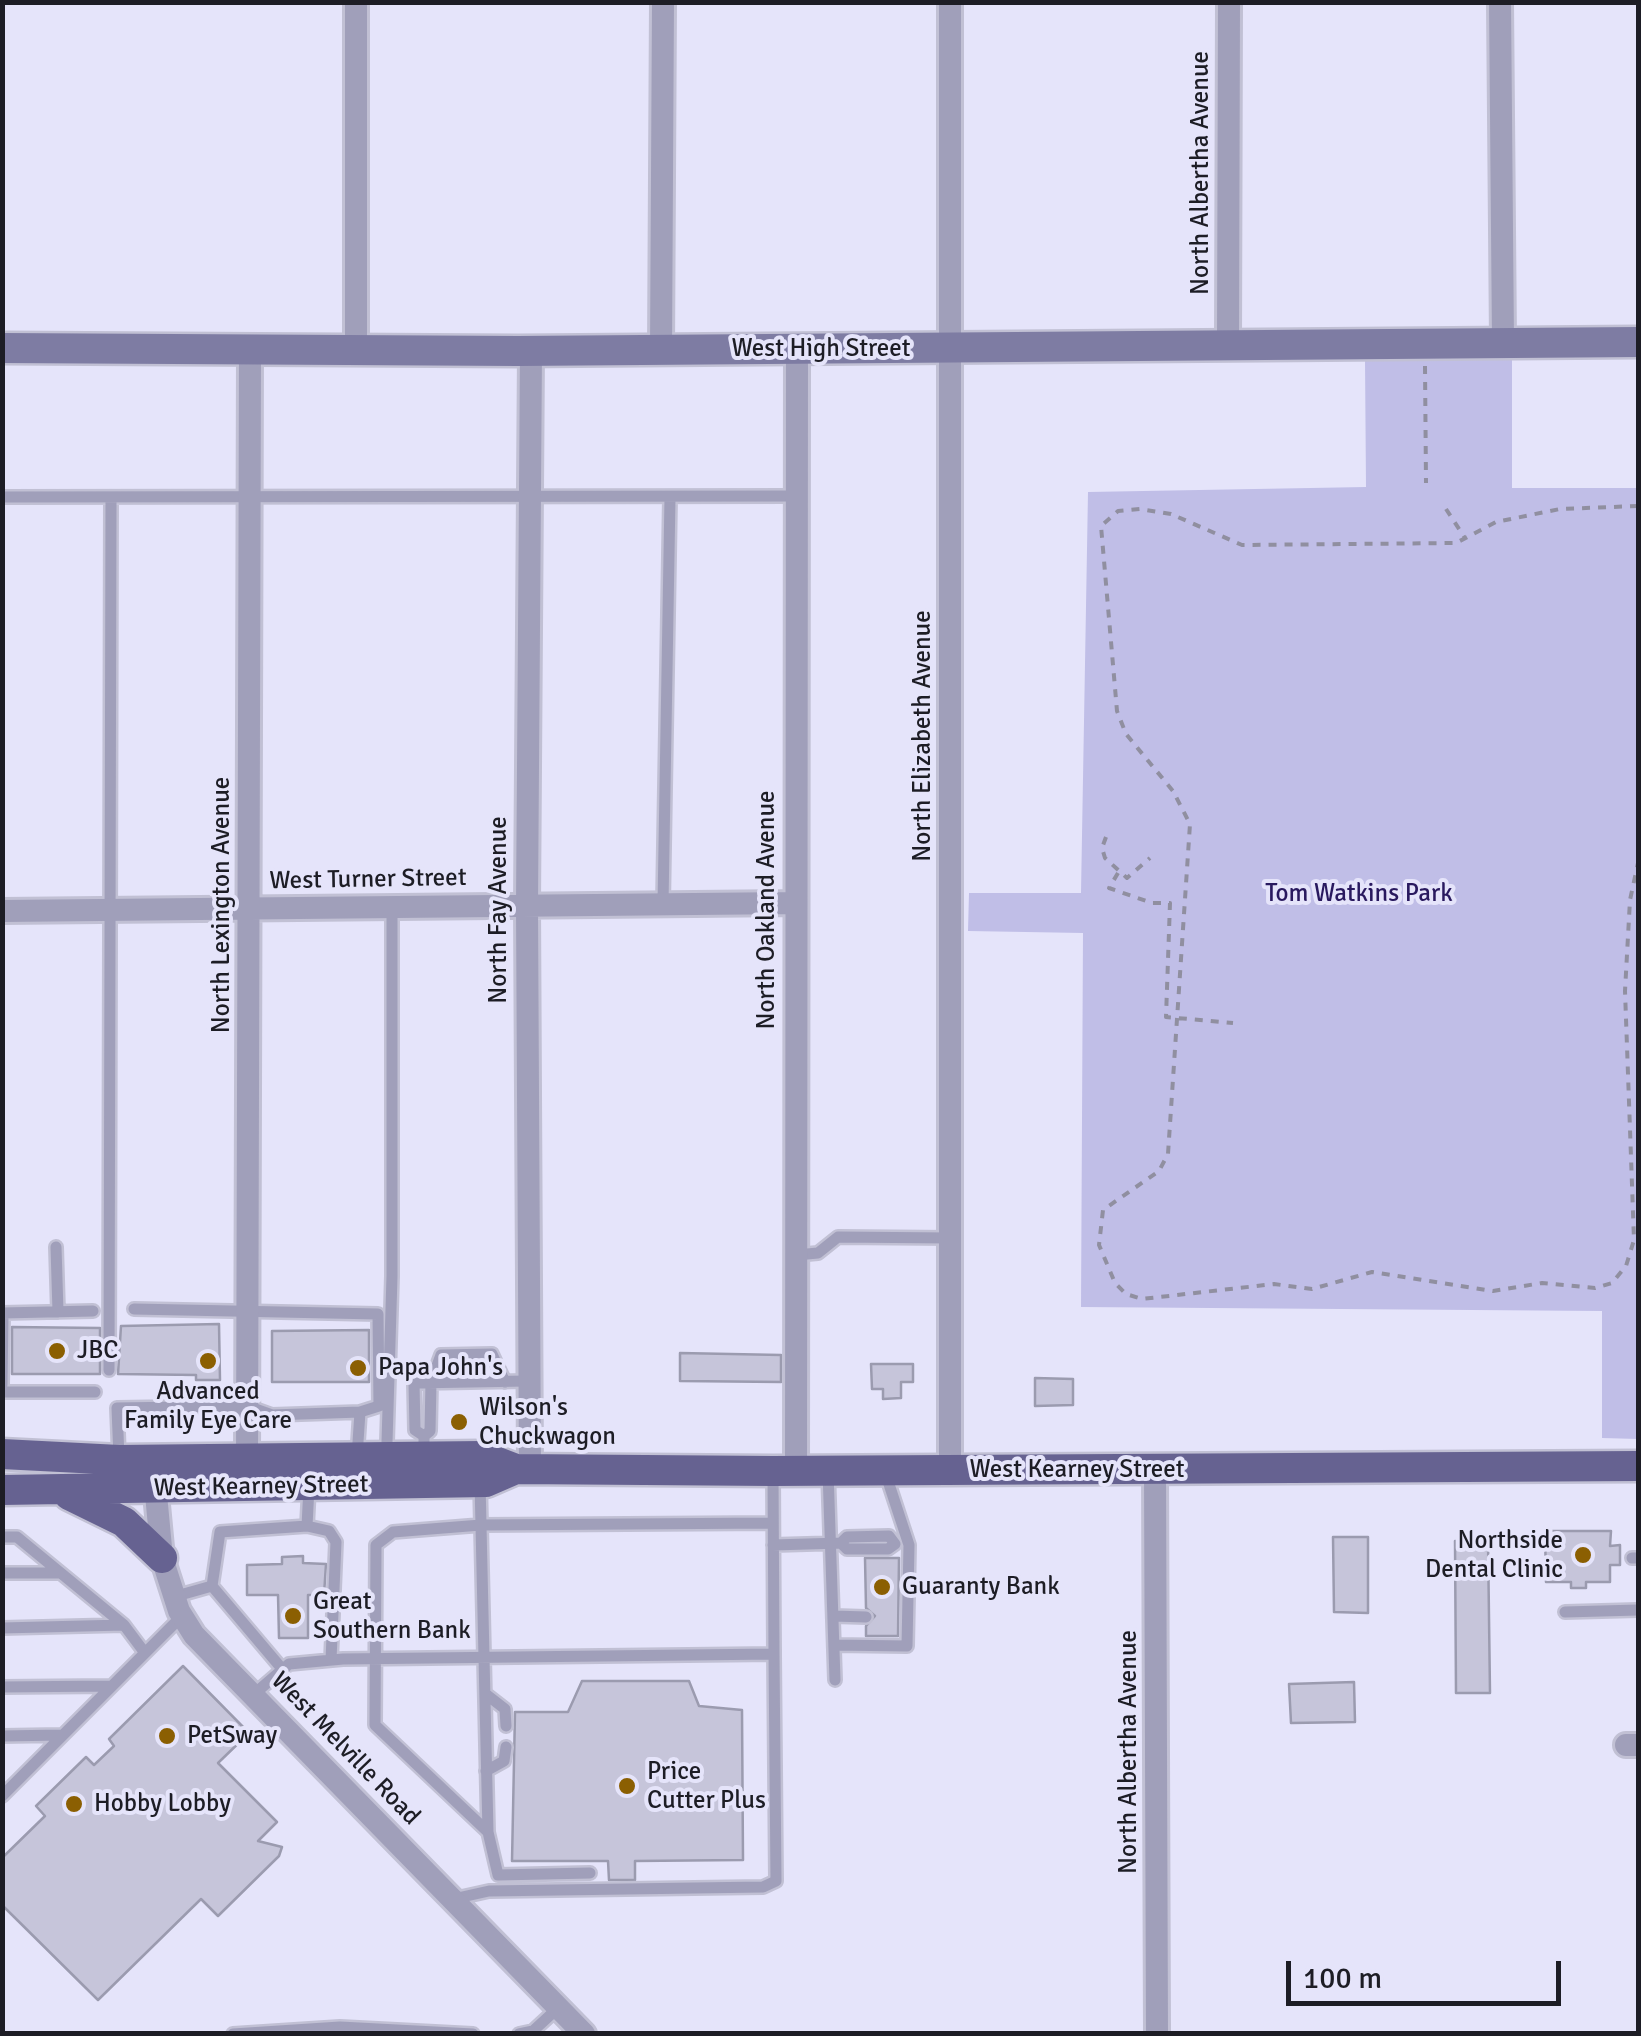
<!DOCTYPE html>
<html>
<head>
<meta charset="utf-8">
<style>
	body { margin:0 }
	#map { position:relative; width:1641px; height:2036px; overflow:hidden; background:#e5e4fa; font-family:Signika,sans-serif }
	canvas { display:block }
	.frame { position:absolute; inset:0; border:5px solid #1d1d25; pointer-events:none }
	.scale { position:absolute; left:1286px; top:1961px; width:275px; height:45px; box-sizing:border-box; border:5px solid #1d1d25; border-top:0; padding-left:12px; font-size:30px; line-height:35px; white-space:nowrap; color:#1d1d25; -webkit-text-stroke:8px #e5e4fa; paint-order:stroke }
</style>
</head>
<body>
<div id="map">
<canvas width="1641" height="2036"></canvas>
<div class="frame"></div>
<div class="scale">100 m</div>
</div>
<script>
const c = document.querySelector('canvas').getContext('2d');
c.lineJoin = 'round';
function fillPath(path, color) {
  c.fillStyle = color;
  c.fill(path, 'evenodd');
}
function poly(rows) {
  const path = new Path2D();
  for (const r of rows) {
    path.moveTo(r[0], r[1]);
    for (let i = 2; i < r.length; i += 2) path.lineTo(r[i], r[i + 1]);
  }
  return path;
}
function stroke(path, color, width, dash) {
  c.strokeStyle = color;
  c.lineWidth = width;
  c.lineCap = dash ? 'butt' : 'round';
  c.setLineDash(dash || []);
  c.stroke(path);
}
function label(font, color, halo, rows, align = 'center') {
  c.font = font + ' Signika,sans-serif';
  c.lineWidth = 8;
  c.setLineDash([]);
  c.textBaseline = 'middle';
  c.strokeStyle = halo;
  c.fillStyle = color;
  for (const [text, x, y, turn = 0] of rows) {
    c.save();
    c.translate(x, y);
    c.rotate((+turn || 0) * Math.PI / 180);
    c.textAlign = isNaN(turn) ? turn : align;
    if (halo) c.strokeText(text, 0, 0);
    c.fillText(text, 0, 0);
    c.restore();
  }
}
const green = poly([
	[1512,359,1512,488,1638,488,1638,1439,1602,1438,1602,1311,1081,1307,1083,933,968,931,969,893,1081,893,1088,492,1366,487,1365,360]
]);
const building = poly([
	[219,1324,220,1380,196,1380,196,1375,118,1374,121,1326,219,1324],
	[12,1327,100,1328,100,1374,12,1374,12,1327],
	[369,1330,369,1382,272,1382,272,1331,369,1330],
	[680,1353,781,1355,781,1382,680,1381,680,1353],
	[871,1364,913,1364,913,1382,901,1382,901,1398,883,1399,883,1389,872,1389,871,1364],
	[1035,1378,1073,1379,1073,1405,1035,1406,1035,1378],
	[1545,1531,1611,1531,1610,1546,1620,1545,1620,1565,1610,1565,1610,1582,1586,1582,1586,1588,1571,1588,1571,1582,1546,1582,1545,1531],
	[1333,1537,1368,1537,1368,1613,1334,1612,1333,1537],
	[1455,1541,1488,1541,1490,1693,1456,1693,1455,1541],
	[303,1556,303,1563,326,1564,324,1595,308,1595,308,1638,279,1638,278,1595,247,1595,247,1565,282,1564,282,1557,303,1556],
	[865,1558,899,1558,898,1636,866,1636,866,1626,875,1616,866,1608,865,1558],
	[183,1666,249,1733,218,1763,277,1822,258,1841,282,1847,279,1856,218,1916,201,1899,98,2000,2,1905,2,1858,45,1816,36,1806,86,1757,94,1765,114,1746,109,1739,183,1666],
	[582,1681,689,1681,699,1706,742,1710,743,1860,635,1861,635,1880,609,1880,608,1861,512,1861,515,1712,568,1712,582,1681],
	[1354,1682,1355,1722,1291,1723,1289,1684,1354,1682]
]);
const path = poly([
	[1425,366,1426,483],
	[1638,506,1560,509,1496,522,1456,543,1242,545,1171,514,1140,509,1118,511,1101,526,1117,711,1126,734,1173,791,1190,824,1168,1154,1159,1171,1103,1210,1099,1245,1115,1283,1126,1294,1142,1299,1274,1284,1312,1289,1372,1272,1493,1291,1542,1283,1595,1288,1612,1283,1626,1266,1634,1240,1625,991,1630,900,1638,863],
	[1446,509,1465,538],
	[1106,837,1102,848,1105,858,1127,878,1150,858],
	[1118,873,1109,888,1152,903,1170,903,1166,1017,1233,1023]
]);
const lane = poly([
	[2,497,796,496],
	[663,904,670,497],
	[56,1247,58,1312],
	[796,1255,818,1253,838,1237,950,1238],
	[134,1309,378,1314,379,1406,360,1412],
	[2,1313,93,1311],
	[109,1370,111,498],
	[2,1385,3,1313],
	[2,1392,95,1392],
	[424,1436,415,1430,414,1383,526,1381],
	[387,1442,392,1276,392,907],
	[424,1454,424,1436,430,1431,431,1382,441,1355,492,1354,505,1382],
	[119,1458,117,1408,247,1406,272,1415,360,1412,357,1457],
	[828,1471,835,1680],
	[773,1474,774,1654],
	[480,1482,488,1832],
	[307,1526,329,1531,336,1542,331,1660],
	[2,1537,17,1537,124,1625],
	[773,1545,841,1543,847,1537,889,1536,895,1544,888,1549,847,1549,841,1543],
	[1632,1558,1638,1558],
	[2,1573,60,1573],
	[212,1586,283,1670],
	[173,1597,212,1586,220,1532,307,1526,309,1487],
	[1565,1612,1638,1610],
	[834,1616,866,1617],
	[2,1628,124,1625,145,1653],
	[834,1645,907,1646,909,1545,886,1475],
	[2,1687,110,1686],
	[253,1695,289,1664,343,1659,774,1654,776,1881,763,1887,489,1891,453,1899],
	[487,1695,505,1709,506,1726],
	[2,1736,61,1735],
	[486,1771,504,1761,506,1747],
	[2,1796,182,1616],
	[590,1873,498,1875,488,1832,375,1725,376,1545,393,1532,481,1525,773,1523],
	[233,2034,340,2027,473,2034],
	[519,2034,533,2031,559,2007]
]);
const street = poly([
	[1500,2,1503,342],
	[1228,343,1229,2],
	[661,350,663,2],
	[356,351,356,2],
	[2,911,793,903],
	[247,1458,250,352],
	[530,1469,527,905,531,351],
	[950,1470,950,2],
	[1155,1470,1157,2034],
	[796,1471,797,349],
	[154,1473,162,1558,179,1611,194,1635,584,2034],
	[1626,1745,1638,1745]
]);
const secondary = poly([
	[2,348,518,351,1638,342]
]);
const primary = poly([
	[2,1454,119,1460,482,1456,516,1469,773,1471,1638,1466],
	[2,1490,486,1482,516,1469],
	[69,1495,124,1522,162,1558]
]);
const markers = [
	[57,1351,10,"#8b5f02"],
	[208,1361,10,"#8b5f02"],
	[358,1368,10,"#8b5f02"],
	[459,1422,10,"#8b5f02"],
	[1583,1555,10,"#8b5f02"],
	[882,1587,10,"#8b5f02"],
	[293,1616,10,"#8b5f02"],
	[167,1736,10,"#8b5f02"],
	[627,1786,10,"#8b5f02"],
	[74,1804,10,"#8b5f02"]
];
const streetNames = [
	["North Albertha Avenue",1201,173,-90],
	["West High Street",821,349],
	["North Elizabeth Avenue",923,736,-90],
	["West Turner Street",368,880,-1],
	["North Lexington Avenue",222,905,-90],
	["North Fay Avenue",499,910,-90],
	["North Oakland Avenue",767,910,-90],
	["West Kearney Street",1077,1470],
	["West Kearney Street",261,1487,-1],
	["West Melville Road",345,1749,46],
	["North Albertha Avenue",1129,1752,-90]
];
const parkNames = [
	["Tom Watkins Park",1359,894]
];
const poiNames = [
	["JBC",77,1351],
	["Papa John's",378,1368],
	["Advanced",208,1392,"center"],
	["Family Eye Care",208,1421,"center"],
	["Wilson's",479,1408],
	["Chuckwagon",479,1437],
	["Northside",1563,1541,"right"],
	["Dental Clinic",1563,1570,"right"],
	["Guaranty Bank",902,1587],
	["Great",313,1602],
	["Southern Bank",313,1631],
	["PetSway",187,1736],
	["Price",647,1772],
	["Cutter Plus",647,1801],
	["Hobby Lobby",94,1804]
];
fillPath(green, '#c0bee7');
fillPath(building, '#c6c5da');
stroke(building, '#9b9baf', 2.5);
stroke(lane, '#c1c0d4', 16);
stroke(street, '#c1c0d4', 28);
stroke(secondary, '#c1c0d4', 35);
stroke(primary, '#c1c0d4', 35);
stroke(path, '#908fa0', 4, [8, 8]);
stroke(lane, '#a09fba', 11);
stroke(street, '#a09fba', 22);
stroke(secondary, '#7e7ca3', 30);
stroke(primary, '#666291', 30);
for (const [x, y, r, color] of markers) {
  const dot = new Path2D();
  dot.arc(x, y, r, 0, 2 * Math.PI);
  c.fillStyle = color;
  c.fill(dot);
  stroke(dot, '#e5e4fa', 4);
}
label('25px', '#1d1d25', '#e5e4fa', streetNames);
label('25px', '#29195f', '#e5e4fa', parkNames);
label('25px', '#1d1d25', '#e5e4fa', poiNames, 'left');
</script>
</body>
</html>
